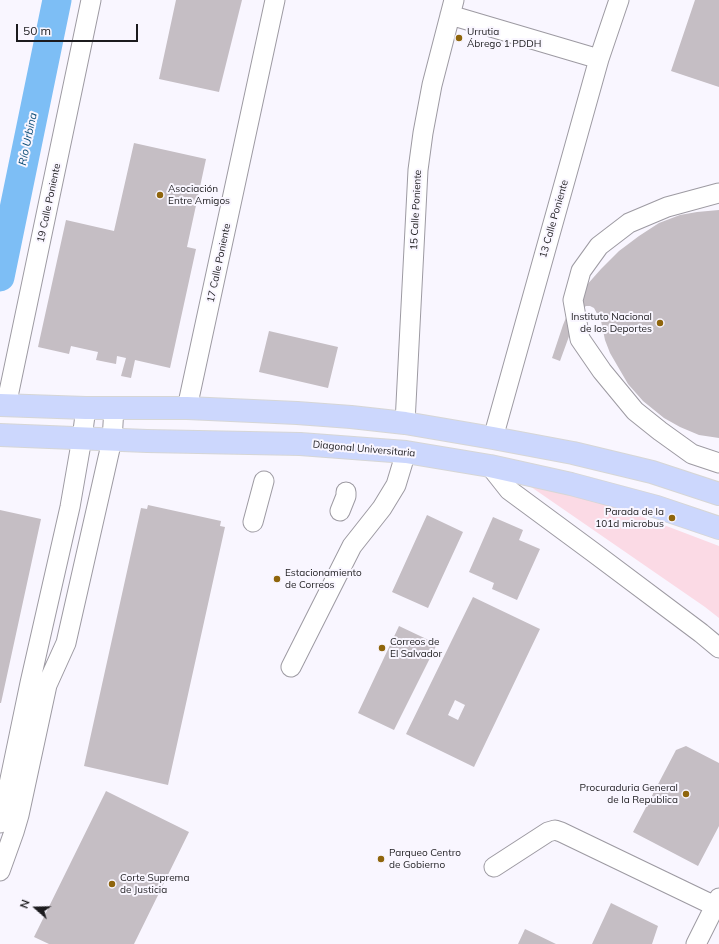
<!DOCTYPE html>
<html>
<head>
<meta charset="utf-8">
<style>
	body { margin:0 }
	#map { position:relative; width:719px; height:944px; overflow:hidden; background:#f9f6ff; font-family:Mulish,sans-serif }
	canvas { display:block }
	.north { position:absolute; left:16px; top:888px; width:40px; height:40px; -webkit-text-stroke:3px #f9f6ff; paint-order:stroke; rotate:290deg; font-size:11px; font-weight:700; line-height:16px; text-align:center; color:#1c1b1e }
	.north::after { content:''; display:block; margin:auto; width:14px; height:18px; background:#1c1b1e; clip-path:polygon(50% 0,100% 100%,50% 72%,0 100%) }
	.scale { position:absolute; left:16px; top:24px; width:122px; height:18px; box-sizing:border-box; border:2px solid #1c1b1e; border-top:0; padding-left:5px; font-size:12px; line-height:14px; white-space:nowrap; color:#1c1b1e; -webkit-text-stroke:3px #f9f6ff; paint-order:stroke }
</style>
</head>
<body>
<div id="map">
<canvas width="719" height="944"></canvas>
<div class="north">N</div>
<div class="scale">50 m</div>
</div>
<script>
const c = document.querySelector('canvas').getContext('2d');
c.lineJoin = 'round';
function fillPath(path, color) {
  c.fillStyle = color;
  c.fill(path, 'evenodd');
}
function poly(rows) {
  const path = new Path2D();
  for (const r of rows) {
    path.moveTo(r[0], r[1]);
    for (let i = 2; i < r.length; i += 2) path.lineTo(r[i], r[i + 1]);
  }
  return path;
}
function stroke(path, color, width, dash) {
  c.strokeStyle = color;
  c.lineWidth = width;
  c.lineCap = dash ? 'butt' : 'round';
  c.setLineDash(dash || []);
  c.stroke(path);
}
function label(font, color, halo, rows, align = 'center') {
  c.font = font + ' Mulish,sans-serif';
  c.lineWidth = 4;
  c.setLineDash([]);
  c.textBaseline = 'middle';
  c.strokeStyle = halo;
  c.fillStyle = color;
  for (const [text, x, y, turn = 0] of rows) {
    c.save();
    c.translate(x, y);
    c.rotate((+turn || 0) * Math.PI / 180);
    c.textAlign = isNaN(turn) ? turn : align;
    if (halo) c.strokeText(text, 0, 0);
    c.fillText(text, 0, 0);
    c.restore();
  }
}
const green = poly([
	[521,480,577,492,719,546,719,618,705,607]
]);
const river = poly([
	[0,277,57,0]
]);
const building = poly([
	[176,0,242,0,219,92,159,79],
	[695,0,719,0,719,87,671,71],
	[134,143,206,159,187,247,196,249,170,368,135,360,131,378,121,376,126,358,117,356,116,364,96,360,98,352,71,346,69,354,38,347,66,220,114,231],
	[719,210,719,438,699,435,680,427,664,418,643,401,628,384,610,353,605,340,601,321,594,308,590,306,586,306,582,309,575,320,560,361,552,358,563,325,570,308,585,287,601,269,619,251,639,236,659,223,680,215,697,212],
	[269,331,338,347,328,388,259,372],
	[148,505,221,521,220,526,225,527,168,785,84,766,141,508,147,509],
	[0,510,41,519,1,703,0,703],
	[427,515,463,532,428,608,392,592],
	[493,517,523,530,519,540,540,549,517,600,492,589,494,583,469,572],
	[473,597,540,629,474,767,406,734],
	[455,700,465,705,458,720,448,715],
	[399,626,437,644,394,730,358,713],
	[686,746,719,763,719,826,698,866,633,832,676,750],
	[106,791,189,832,134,944,49,944,34,937],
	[611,903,658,926,652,944,592,944],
	[525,929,556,944,518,944]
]);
const minor = poly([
	[450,15,599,59],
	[719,193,667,207,629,223,599,246,581,271,573,300,580,339,602,371,635,411,660,431,692,454,719,463],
	[6,406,91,0],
	[187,408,275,0],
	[405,423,418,170,423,133,432,85,454,0],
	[493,438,599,59,619,0],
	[490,466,509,490,593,552,701,633,719,648],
	[340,511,346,496,346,492],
	[253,522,264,481],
	[291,667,352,546,382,508,396,485,406,452],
	[0,823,4,808,30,683,70,507,82,438,86,408],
	[494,867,548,832,555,830,561,832,715,906],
	[0,871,14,832,19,815,47,685,66,643,112,440,114,408],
	[696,944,719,898]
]);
const major = poly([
	[0,405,86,408,187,408,297,413,351,417,405,423,493,438,573,453,652,472,719,494],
	[0,435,147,441,300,444,406,452,490,466,571,484,657,507,719,528]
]);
const markers = [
	[459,38,4,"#8f650c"],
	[160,195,4,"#8f650c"],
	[660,323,4,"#8f650c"],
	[672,518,4,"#8f650c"],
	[277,579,4,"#8f650c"],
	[382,648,4,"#8f650c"],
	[686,794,4,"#8f650c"],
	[381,859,4,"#8f650c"],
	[112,884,4,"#8f650c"]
];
const poiNames = [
	["Urrutia",467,32],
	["Ábrego 1 PDDH",467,44],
	["Asociación",168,189],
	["Entre Amigos",168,201],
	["Instituto Nacional",652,317,"right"],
	["de los Deportes",652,329,"right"],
	["Parada de la",664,512,"right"],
	["101d microbus",664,524,"right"],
	["Estacionamiento",285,573],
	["de Correos",285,585],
	["Correos de",390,642],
	["El Salvador",390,654],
	["Procuraduria General",678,788,"right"],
	["de la Republica",678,800,"right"],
	["Parqueo Centro",389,853],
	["de Gobierno",389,865],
	["Corte Suprema",120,878],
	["de Justicia",120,890]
];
const streetNames = [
	["19 Calle Poniente",49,203,-78],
	["15 Calle Poniente",416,210,-87],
	["13 Calle Poniente",554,219,-74],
	["17 Calle Poniente",219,263,-78],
	["Diagonal Universitaria",364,449,5]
];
const waterNames = [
	["Río Urbina",28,139,-78]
];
fillPath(green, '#fbdae5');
stroke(river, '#7dbef5', 29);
fillPath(building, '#c5bec4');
stroke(minor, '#9d9aa2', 21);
stroke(major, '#d6d6d6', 24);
stroke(minor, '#fff', 19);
stroke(major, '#ccd7fd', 22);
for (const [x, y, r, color] of markers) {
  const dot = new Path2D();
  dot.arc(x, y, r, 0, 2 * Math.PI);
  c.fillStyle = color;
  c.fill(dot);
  stroke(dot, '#f9f6ff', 1.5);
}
label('10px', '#1c1b1e', '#f9f6ff', poiNames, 'left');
label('10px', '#1c1b1e', '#f9f6ff', streetNames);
label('italic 11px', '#064a75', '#f9f6ff', waterNames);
</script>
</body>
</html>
